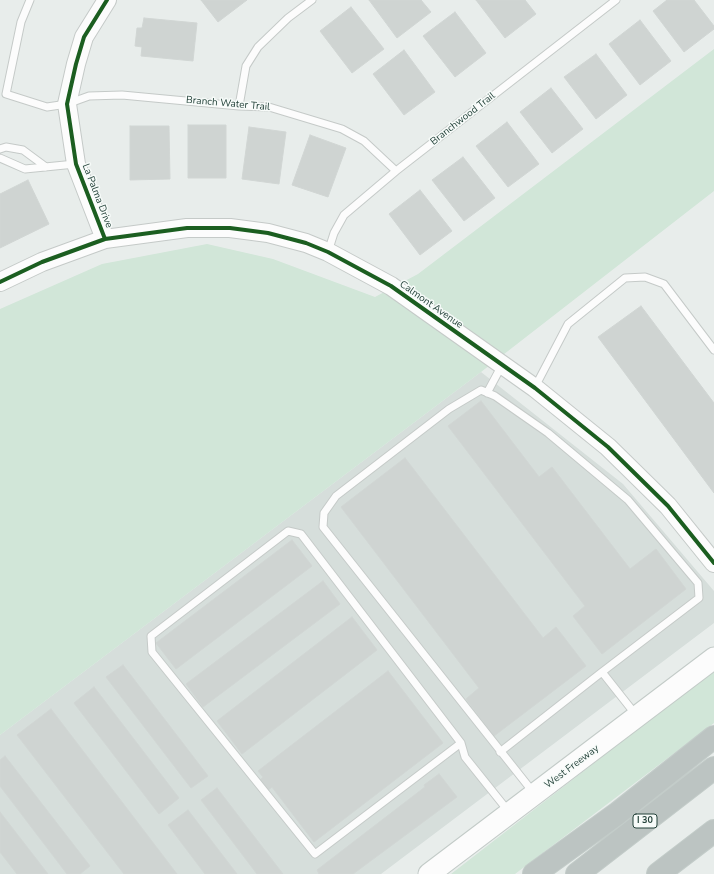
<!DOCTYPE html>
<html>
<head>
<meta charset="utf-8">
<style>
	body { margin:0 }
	canvas { display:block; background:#e8edeb }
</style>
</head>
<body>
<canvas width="714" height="874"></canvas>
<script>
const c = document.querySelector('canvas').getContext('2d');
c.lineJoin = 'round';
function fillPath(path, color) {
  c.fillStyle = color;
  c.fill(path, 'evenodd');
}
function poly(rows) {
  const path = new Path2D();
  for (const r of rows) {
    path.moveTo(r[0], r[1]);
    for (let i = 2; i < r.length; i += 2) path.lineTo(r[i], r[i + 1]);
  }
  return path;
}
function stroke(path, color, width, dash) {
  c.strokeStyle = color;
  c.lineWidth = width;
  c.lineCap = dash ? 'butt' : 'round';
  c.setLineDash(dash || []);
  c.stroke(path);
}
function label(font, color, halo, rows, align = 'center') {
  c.font = font + ' "Nunito Sans",sans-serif';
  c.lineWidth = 3;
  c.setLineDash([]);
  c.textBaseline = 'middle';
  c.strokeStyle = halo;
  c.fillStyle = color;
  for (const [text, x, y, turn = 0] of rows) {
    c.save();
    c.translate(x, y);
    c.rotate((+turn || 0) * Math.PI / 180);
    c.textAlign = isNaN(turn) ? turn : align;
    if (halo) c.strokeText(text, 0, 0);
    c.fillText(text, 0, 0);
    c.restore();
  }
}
const built = poly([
	[481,372,623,484,714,591,714,623,381,874,0,874,0,735]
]);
const green = poly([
	[714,49,714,191,481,372,0,735,0,309,102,264,207,244,273,259,375,297,418,274],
	[714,670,714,723,515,874,451,874]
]);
const building = poly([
	[201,0,247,0,218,22,201,0],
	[369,0,421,0,431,12,397,38,369,0],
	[476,0,525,0,536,14,505,38,476,0],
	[667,0,694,0,714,26,714,29,684,52,653,11,667,0],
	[351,7,384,49,352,73,320,31,351,7],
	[455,12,486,53,455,77,423,36,455,12],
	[144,18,197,23,193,61,141,56,142,47,135,46,137,28,142,28,144,18],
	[640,20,671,61,640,85,609,44,640,20],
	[404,50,435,92,404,115,373,74,404,50],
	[596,54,627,95,596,119,564,77,596,54],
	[551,88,583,129,552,153,520,112,551,88],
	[507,122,539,164,508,187,476,146,507,122],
	[188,125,226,125,226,178,188,178,188,125],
	[130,126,169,126,170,179,130,180,130,126],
	[249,127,286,132,279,184,242,179,249,127],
	[310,135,346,148,328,197,292,185,310,135],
	[463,157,495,198,464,221,432,180,463,157],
	[28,180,49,224,0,248,0,194,28,180],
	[420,190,452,231,420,255,389,214,420,190],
	[641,306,714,403,714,493,598,337,641,306],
	[481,401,539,477,552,467,630,569,656,549,686,589,602,654,573,616,585,606,448,426,481,401],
	[405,458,543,638,556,627,586,666,494,736,466,699,479,688,341,507,405,458],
	[292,540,312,566,176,669,156,643,292,540],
	[323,581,340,604,203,707,186,684,323,581],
	[352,617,377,650,242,754,217,721,352,617],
	[123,665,208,776,191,788,106,677,123,665],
	[388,671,443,743,314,842,272,787,267,791,259,781,263,777,258,771,388,671],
	[94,687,179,798,159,814,74,703,94,687],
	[51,709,177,874,124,874,17,735,51,709],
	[5,756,90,866,80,874,67,874,0,786,0,760,5,756],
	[439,774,457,797,353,874,319,874,317,870,425,787,424,785,439,774],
	[217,788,283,874,257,874,201,800,217,788],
	[188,810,237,874,205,874,168,825,188,810],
	[0,812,48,874,17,874,0,852,0,812]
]);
const service = poly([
	[30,0,21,22,6,94,47,107,67,104,89,96,122,95,239,106,269,107,342,129,364,141,396,171],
	[239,106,246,66,258,47,288,18,312,0],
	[0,149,6,147,23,150,46,167],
	[0,158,25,169,75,164],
	[328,252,334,233,344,215,396,171,616,0],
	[535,387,568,324,625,278,645,277,664,284,714,350],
	[487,393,502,365],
	[461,743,315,854,152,652,151,636,288,531,301,534,461,743,465,757,509,812],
	[500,752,602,672],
	[533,792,323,527,324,513,336,496,449,409,481,390,495,396,548,433,628,500,698,583,699,598,602,672,636,715]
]);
const tertiary = poly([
	[105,239,76,164,67,104,76,64,84,37,107,0],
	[0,282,42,262,105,239,187,228,230,228,268,233,306,243,328,252,391,286,535,388,608,447,668,506,714,563]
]);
const secondary = poly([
	[429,874,714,658]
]);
const motorway = poly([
	[534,874,618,813,714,737],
	[577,874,714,768],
	[658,874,714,831]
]);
const cycleway = poly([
	[105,239,76,164,67,104,76,64,84,37,107,0],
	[0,282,42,262,105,239,187,228,230,228,268,233,306,243,328,252,391,286,535,388,608,447,668,506,714,563]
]);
const shields = [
	[645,821,24]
];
const shieldNames = [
	["I 30",645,821]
];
const streetNames = [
	["Branch Water Trail",228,104,5],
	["Branchwood Trail",463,119,-38],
	["La Palma Drive",97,196,69],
	["Calmont Avenue",431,305,35],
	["West Freeway",572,767,-37]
];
fillPath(built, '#d6dedb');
fillPath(green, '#d1e6d8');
fillPath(building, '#cfd4d2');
stroke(building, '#d1d6d4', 1);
stroke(service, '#c5cac8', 9);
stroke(tertiary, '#c5cac8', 20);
stroke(secondary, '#c3cbc8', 23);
stroke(motorway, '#c3ccc9', 24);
stroke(service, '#fcfcfc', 7);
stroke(tertiary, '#fcfcfc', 18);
stroke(secondary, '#fcfcfc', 21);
stroke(motorway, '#bcc4c2', 22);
stroke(cycleway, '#1b5e20', 4);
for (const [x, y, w] of shields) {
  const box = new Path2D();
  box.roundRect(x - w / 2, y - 7, w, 14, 3);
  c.fillStyle = '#f7fbf9';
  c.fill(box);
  stroke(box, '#24423a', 1);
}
label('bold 9px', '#24423a', null, shieldNames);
label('10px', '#24423a', '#f7fbf9', streetNames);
</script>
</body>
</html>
